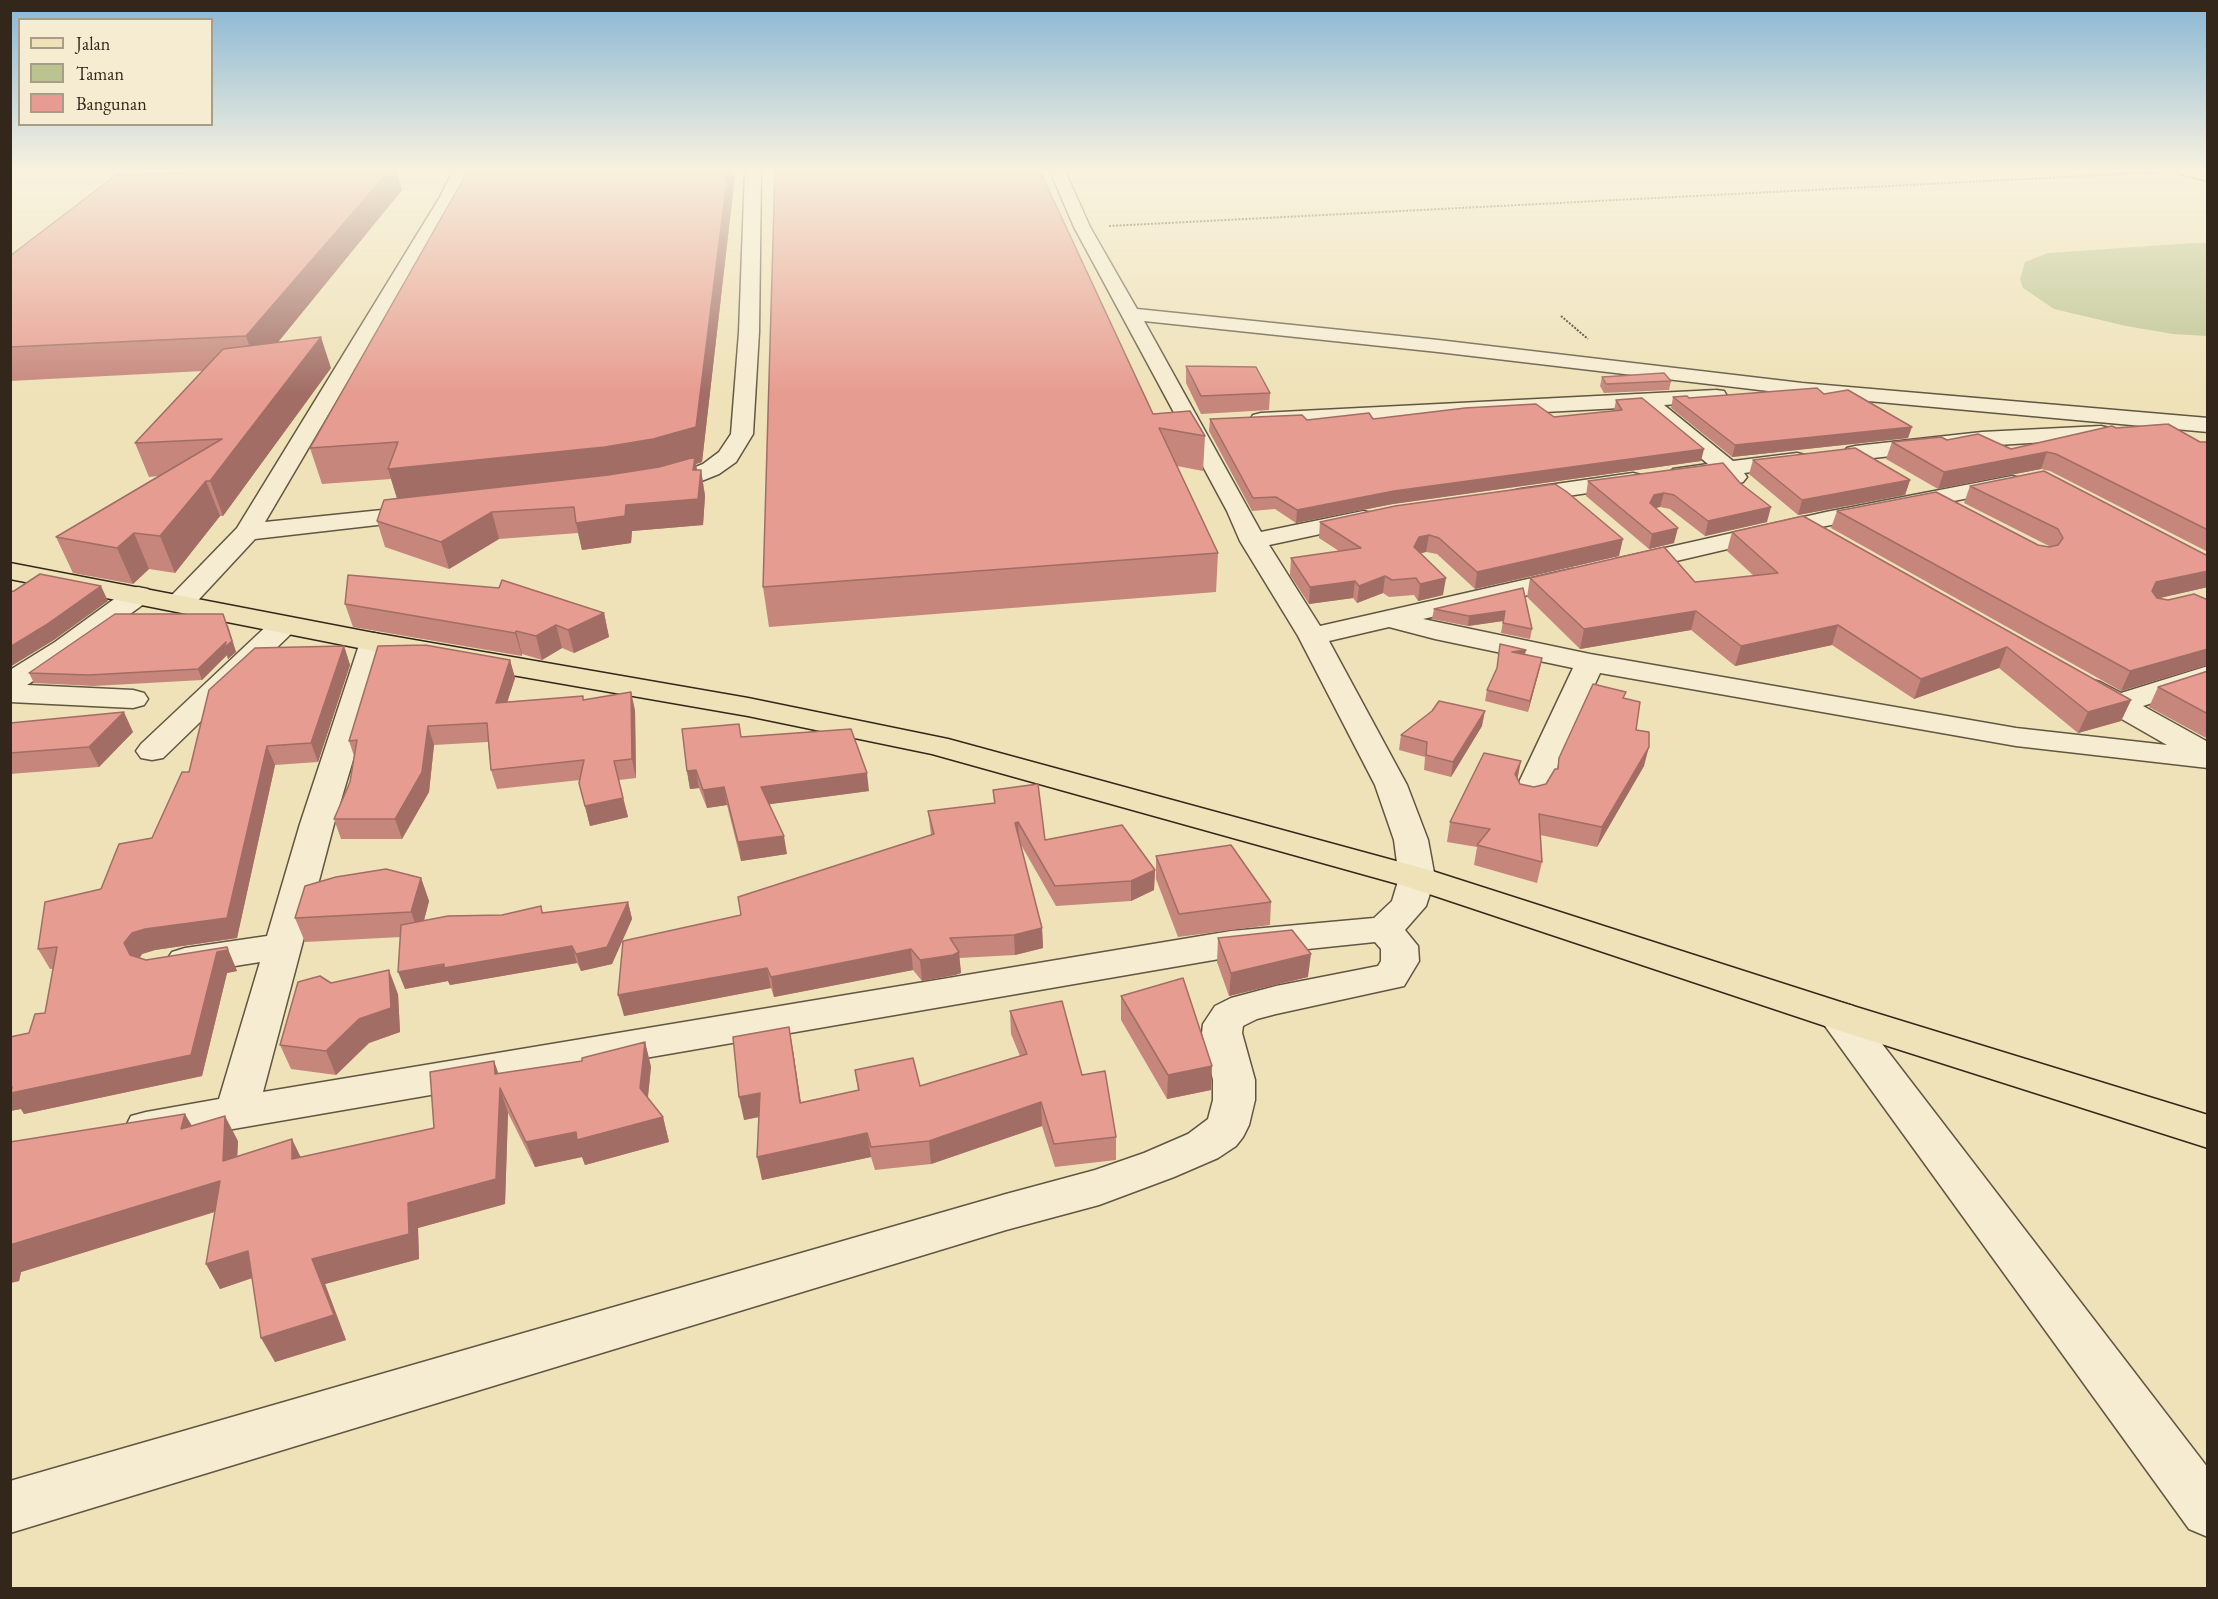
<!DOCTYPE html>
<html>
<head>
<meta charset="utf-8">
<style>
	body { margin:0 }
	#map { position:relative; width:2218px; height:1599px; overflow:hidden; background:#efe2b8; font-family:"EB Garamond",serif }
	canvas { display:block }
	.frame { position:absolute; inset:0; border:12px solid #32271a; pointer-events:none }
	.legend { position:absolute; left:18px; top:18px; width:195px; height:108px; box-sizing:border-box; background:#f5ecd1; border:2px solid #a79d88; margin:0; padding:8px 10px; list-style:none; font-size:18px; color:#32271a }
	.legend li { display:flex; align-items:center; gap:12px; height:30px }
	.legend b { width:30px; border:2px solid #a79d88 }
</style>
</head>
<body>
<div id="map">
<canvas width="2218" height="1599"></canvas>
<div class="frame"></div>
<ul class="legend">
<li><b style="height:8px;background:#efe2b8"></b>Jalan</li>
<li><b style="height:16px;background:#bbc38e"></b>Taman</li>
<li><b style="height:16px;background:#e69c90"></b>Bangunan</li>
</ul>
</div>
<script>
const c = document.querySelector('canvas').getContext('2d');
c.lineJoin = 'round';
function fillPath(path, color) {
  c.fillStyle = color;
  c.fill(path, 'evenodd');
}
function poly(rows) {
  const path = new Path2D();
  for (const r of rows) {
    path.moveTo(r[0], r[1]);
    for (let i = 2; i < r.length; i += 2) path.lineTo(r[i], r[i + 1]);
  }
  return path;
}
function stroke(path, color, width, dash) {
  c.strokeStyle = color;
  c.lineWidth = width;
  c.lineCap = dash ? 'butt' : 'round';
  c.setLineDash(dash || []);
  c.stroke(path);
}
const green = poly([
	[2194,243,2207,243,2207,336,2173,334,2126,326,2054,309,2023,288,2020,279,2025,262,2048,253]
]);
const path = poly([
	[1109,226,2162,172],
	[1561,316,1588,339]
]);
const minor = poly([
	[453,171,499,171,492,176,465,178,456,197,265,522,421,506,430,508,433,513,430,518,421,520,255,539,190,609,180,611,170,609,166,603,170,597,237,528,440,197,453,171],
	[745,171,761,171,759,332,753,434,736,462,719,474,699,482,657,492,649,490,645,485,649,480,683,472,703,464,719,452,731,434,739,332,745,171],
	[1050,171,1065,171,1090,227,1137,309,1438,340,1802,383,2208,418,2208,432,1802,395,1438,352,1144,321,1261,532,1363,511,1372,513,1375,518,1372,523,1269,545,1320,626,1572,569,1581,571,1585,577,1581,583,1423,619,1590,654,2016,728,2167,745,2078,694,2074,688,2078,682,2089,679,2100,682,2121,693,2208,666,2208,685,2143,706,2208,742,2208,768,2016,746,1600,673,1545,795,1541,802,1529,805,1517,802,1513,795,1573,668,1435,639,1389,627,1329,641,1407,785,1428,840,1435,878,1426,906,1405,930,1418,946,1419,961,1404,986,1276,1014,1257,1019,1243,1026,1242,1033,1255,1080,1255,1100,1249,1125,1243,1137,1236,1146,1218,1158,1174,1177,1099,1205,1006,1230,10,1533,10,1481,1006,1194,1095,1170,1144,1153,1188,1134,1208,1119,1213,1100,1213,1080,1202,1033,1203,1024,1215,1006,1231,998,1276,986,1378,966,1381,961,1381,949,1375,942,1231,957,146,1144,131,1140,125,1128,131,1116,146,1112,219,1099,260,962,185,974,172,970,166,961,172,952,185,948,267,936,300,824,360,642,364,636,374,633,384,636,388,642,334,824,263,1092,1231,931,1374,918,1392,901,1399,878,1394,840,1375,785,1298,636,1240,541,1227,511,1074,227,1050,171],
	[2178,171,2208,172,2208,181,2180,174,2178,171],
	[1716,390,1724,391,1727,396,1724,401,1664,405,1733,461,1797,453,1805,455,1809,460,1805,465,1744,473,1747,477,1743,482,1735,484,1727,482,1721,476,1681,481,1673,479,1669,474,1673,469,1708,464,1639,407,1261,427,1253,425,1250,420,1253,415,1261,413,1716,390],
	[2101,426,2109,428,2112,433,2109,438,1982,446,1855,460,1847,458,1843,453,1847,448,1855,446,1982,432,2101,426],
	[1633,473,1641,475,1645,480,1641,485,1521,503,1512,501,1509,496,1512,491,1521,489,1633,473],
	[2012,476,2020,478,2024,483,2020,488,1826,526,1625,573,1616,571,1612,565,1616,559,1826,512,2012,476],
	[138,587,148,589,152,595,148,601,75,654,27,685,133,690,144,693,148,699,144,705,133,708,10,702,10,670,55,642,128,589,138,587],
	[284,617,294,619,298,625,294,631,163,758,152,760,141,758,136,751,141,744,274,619,284,617],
	[1839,1002,1853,1006,2208,1468,2208,1537,2189,1529,1825,1026,1819,1016,1825,1006,1839,1002]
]);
const major = poly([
	[10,563,374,633,748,698,948,739,1429,870,1853,1006,2208,1115,2208,1148,1825,1026,1405,886,932,754,748,716,374,651,10,579,10,563]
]);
const wall = poly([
	[221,171,397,171,402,190,278,342,331,368,223,516,220,516,175,573,149,569,133,584,73,573,56,537,158,476,149,477,135,443,203,371,10,381,10,256],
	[735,175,702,462,696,464,697,470,701,470,705,496,703,525,632,531,631,543,582,550,578,533,499,539,449,569,385,547,377,521,397,498,391,479,322,484,310,448],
	[1186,366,1270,393,1269,410,1201,414,1186,383],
	[1602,377,1671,381,1669,390,1604,393,1600,386],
	[1824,394,1908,438,1732,457,1671,408,1673,397,1689,398],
	[1616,400,1701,461,1393,504,1296,523,1275,509,1252,511,1209,431,1210,419,1307,420,1554,417,1614,411],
	[1153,414,1205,436,1203,471,1177,466,1218,553,1216,592,769,627,763,587],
	[2116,428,2200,442,2208,442,2208,552,2050,471,2041,469,1938,489,1886,459,1892,442,1947,440,2011,449],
	[1753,460,1910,480,1905,495,1798,515,1749,474],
	[1723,463,1767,522,1705,536,1670,509,1660,507,1655,508,1674,543,1649,549,1586,496,1588,481],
	[1970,486,2208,587,2159,598,2168,600,2208,600,2208,665,2121,691,1831,528,1837,511,2049,547,2051,547,1964,503],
	[1803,516,2131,700,2121,721,2078,733,1999,668,1914,699,1832,645,1735,666,1691,630,1580,649,1527,597,1530,578,1695,582,1754,576,1727,551,1732,532],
	[1320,522,1619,556,1475,589,1437,554,1426,552,1420,553,1443,595,1418,601,1414,595,1389,597,1383,593,1357,603,1353,598,1309,604,1290,575,1291,558,1339,551,1319,538],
	[1523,588,1532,629,1530,639,1501,633,1503,621,1468,626,1432,619,1434,609],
	[345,604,604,613,609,637,574,653,562,648,542,660,522,654,522,656,353,627],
	[228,625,236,652,228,659,227,655,202,680,94,686,34,683,29,673],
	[344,646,350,665,318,762,275,765,237,938,155,950,142,954,140,958,146,960,227,947,237,971,227,973,202,1076,24,1114,21,1109,10,1111,10,1037,29,1033,45,1013,53,969,50,969,38,949,101,889,152,838,189,772],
	[1525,654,1542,658,1528,712,1485,701,1487,690],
	[510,660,515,678,507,702,583,696,583,700,635,710,636,778,619,780,628,817,590,826,579,783,580,780,497,789,491,770,488,742,434,745,429,792,402,839,341,839,334,819,350,782,354,756,349,741],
	[2208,671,2208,739,2149,707,2158,687],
	[1624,698,1636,730,1644,766,1597,847,1540,835,1542,862,1537,883,1474,865,1477,847,1447,842,1450,822,1518,779,1520,784,1534,787,1546,784,1557,769,1559,758],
	[10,723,133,732,99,767,10,774],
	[1482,726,1451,777,1424,770,1425,757,1399,750,1401,735],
	[741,737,869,791,769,804,787,854,741,861,727,805,707,808,699,788,690,789,687,771],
	[993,790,1045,840,1155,870,1154,890,1131,901,1056,906,1020,843,1042,928,1043,948,1015,955,959,958,961,973,955,975,922,981,913,970,774,997,771,988,624,1016,741,915,931,835,928,811,994,803],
	[1156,856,1271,902,1270,925,1178,937,1156,879],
	[421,878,429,901,424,920,502,915,541,906,543,913,628,902,632,919,612,964,581,971,577,963,450,985,448,981,405,989,401,937,305,942,295,918],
	[1218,938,1308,977,1229,996,1217,962],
	[331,983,398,994,400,1032,369,1043,336,1075,291,1069,280,1045],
	[1121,996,1211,1090,1167,1099,1121,1020],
	[1010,1011,1082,1075,1116,1137,1116,1160,1055,1167,1042,1126,931,1164,875,1170,871,1157,762,1180,759,1117,744,1120,793,1050,801,1102,858,1090,855,1070,920,1086,1020,1056,1011,1034],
	[645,1042,651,1067,648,1098,663,1117,669,1142,585,1165,582,1157,535,1167,508,1113,505,1204,418,1228,419,1259,325,1284,346,1340,275,1362,252,1278,220,1289,206,1264,215,1212,21,1272,19,1281,10,1283,10,1142,192,1126,238,1141,237,1156,301,1157,434,1128,494,1061,498,1074,582,1061]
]);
const shadedWall = poly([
	[389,171,397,171,402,190,257,368,246,336],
	[728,171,734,171,735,175,702,462,696,464,699,482,399,505,388,469],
	[321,337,331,368,223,516,210,481],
	[1912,427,1908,438,1732,457,1735,445],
	[1704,449,1701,461,1393,504,1296,523,1297,510,1394,491],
	[2047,452,2041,469,1938,489,1944,472],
	[701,470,705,496,703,525,632,531,631,543,582,550,576,523,626,505],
	[1910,480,1905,495,1798,515,1802,500],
	[206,481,220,516,175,573,160,536],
	[1664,493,1660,507,1651,509,1650,503,1654,495],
	[1771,507,1767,522,1705,536,1708,521],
	[492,512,499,539,449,569,441,542],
	[1678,528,1674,543,1649,549,1652,534],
	[134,533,149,569,133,584,117,548],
	[1429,535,1426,552,1417,554,1414,547,1419,537],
	[1623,539,1619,556,1475,589,1477,572],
	[2208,571,2208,587,2147,601,2156,582],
	[1385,576,1383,593,1357,603,1359,586],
	[1446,578,1443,595,1418,601,1420,584],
	[1355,581,1353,598,1309,604,1310,587],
	[101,586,108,601,54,640,10,667,10,647],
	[1505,611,1503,621,1468,626,1469,616],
	[1696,611,1691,630,1580,649,1584,629],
	[604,613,609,637,574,653,568,630],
	[223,614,236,652,228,659,227,655,202,680,198,669],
	[556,625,562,648,542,660,536,636],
	[1838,625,1832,645,1735,666,1741,646],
	[516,631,522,654,522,656,515,633],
	[344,646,350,665,318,762,311,743],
	[2007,647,1999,668,1914,699,1921,679],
	[2208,649,2208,665,2121,691,2130,671],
	[1526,650,1524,660,1512,652],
	[1542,658,1540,668,1528,712,1530,701],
	[510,660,515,678,501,722,496,703],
	[631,692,635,710,636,778,632,759],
	[2131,700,2121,721,2078,733,2088,712],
	[1485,711,1482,726,1451,777,1453,762],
	[124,712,133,732,99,767,89,747],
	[428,726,434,745,429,792,402,839,395,819],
	[267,746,275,765,237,938,155,950,142,954,135,964,124,943],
	[1649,747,1644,766,1597,847,1602,827],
	[1521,761,1517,781,1515,774],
	[696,770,699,788,690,789,687,771],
	[867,773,869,791,764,805,761,787],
	[724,787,727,805,707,808,703,790],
	[623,798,628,817,590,826,585,806],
	[1018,822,1019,841,1015,823],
	[784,836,787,854,741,861,738,842],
	[1155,870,1154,890,1131,901,1131,881],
	[421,878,429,901,420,936,411,912],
	[628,902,632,919,612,964,581,971,576,954],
	[1042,928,1043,948,1015,955,1014,935],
	[572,946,577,963,450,985,448,981,405,989,398,972],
	[227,947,237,971,227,973,202,1076,24,1114,21,1109,10,1111,10,1088,12,1087,217,952],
	[911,949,913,970,774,997,771,977],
	[959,952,961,973,955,975,922,981,920,960],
	[1311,954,1308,977,1229,996,1231,973],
	[767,968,771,988,624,1016,618,995],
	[389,970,398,994,400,1032,369,1043,336,1075,326,1051],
	[789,1027,793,1050,804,1126,800,1103],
	[645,1042,651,1067,646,1113,640,1088],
	[494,1061,503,1086,495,1074],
	[1212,1066,1211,1090,1167,1099,1168,1075],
	[500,1088,508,1113,505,1204,418,1228,419,1259,325,1284,346,1340,275,1362,261,1338,312,1259,408,1203],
	[760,1093,764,1116,744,1120,739,1097],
	[1041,1102,1042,1126,931,1164,929,1141],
	[185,1114,199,1138,181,1129],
	[225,1116,238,1141,236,1185,223,1161],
	[663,1117,669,1142,585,1165,582,1157,535,1167,526,1142,576,1132],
	[867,1133,871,1157,762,1180,757,1157],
	[292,1139,304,1164,292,1159],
	[220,1181,233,1206,21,1272,19,1281,10,1283,10,1245],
	[248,1251,261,1275,220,1289,206,1264]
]);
const building = poly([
	[221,171,389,171,246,336,10,347,10,256,116,175,221,171],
	[468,171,728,171,696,427,653,439,605,447,388,469,398,442,310,448,468,171],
	[775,171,1040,171,1153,414,1190,411,1205,436,1159,428,1218,553,763,587,775,171],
	[321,337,210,481,206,481,160,536,134,533,117,548,56,537,222,439,135,443,223,349,321,337],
	[1186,366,1256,367,1270,393,1201,396,1186,366],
	[1664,373,1671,381,1606,384,1602,377,1664,373],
	[1817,388,1824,394,1848,390,1912,427,1735,445,1673,397,1687,396,1689,398,1817,388],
	[1642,398,1704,449,1394,491,1297,510,1276,497,1253,498,1210,419,1302,415,1307,420,1369,413,1373,419,1465,408,1536,404,1554,417,1622,410,1616,400,1642,398],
	[2168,424,2200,442,2208,442,2208,530,2056,454,2047,452,1944,472,1892,442,1941,437,1947,440,1978,434,2011,449,2112,426,2116,428,2168,424],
	[1855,448,1910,480,1802,500,1753,460,1855,448],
	[695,457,693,470,701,470,698,499,626,505,625,516,576,523,574,507,492,512,441,542,377,521,384,500,608,475,659,467,695,457],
	[1723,463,1740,483,1771,507,1708,521,1674,495,1664,493,1654,495,1650,503,1678,528,1652,534,1588,481,1723,463],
	[2044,471,2208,556,2208,571,2156,582,2152,591,2157,598,2168,600,2194,594,2208,600,2208,649,2130,671,1837,511,1936,492,2038,545,2049,547,2058,545,2063,538,2058,529,1970,486,2044,471],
	[1555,484,1567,492,1623,539,1477,572,1439,538,1429,535,1419,537,1414,547,1446,578,1420,584,1416,578,1392,580,1385,576,1359,586,1355,581,1310,587,1291,558,1361,548,1320,522,1395,506,1555,484],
	[1803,516,2131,700,2088,712,2007,647,1921,679,1838,625,1741,646,1696,611,1584,629,1530,578,1664,547,1695,582,1778,573,1732,532,1803,516],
	[40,574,101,586,46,625,10,647,10,592,14,591,40,574],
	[348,575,499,588,502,580,604,613,568,630,556,625,536,636,516,631,515,633,345,604,348,575],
	[1523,588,1532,629,1503,623,1505,611,1469,616,1434,609,1523,588],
	[115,614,223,614,232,641,224,648,226,642,198,669,89,675,29,673,115,614],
	[1500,644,1526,650,1512,652,1542,658,1530,701,1487,690,1497,668,1500,644],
	[425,645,510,660,496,703,583,696,583,700,631,692,632,759,614,761,623,798,585,806,579,783,584,760,491,770,487,723,428,726,422,772,395,819,334,819,350,782,357,740,349,741,378,646,425,645],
	[344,646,311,743,267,746,227,918,145,929,132,933,124,943,130,955,146,960,227,947,228,950,217,952,191,1055,11,1093,12,1087,10,1088,10,1037,29,1033,35,1014,45,1013,57,947,38,949,45,902,101,889,119,844,152,838,182,772,189,772,209,690,255,648,344,646],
	[2208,671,2208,714,2158,687,2208,671],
	[1593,684,1626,692,1623,698,1640,702,1636,730,1649,732,1649,747,1602,827,1539,814,1542,862,1477,845,1490,829,1450,822,1484,753,1521,761,1515,774,1520,784,1534,787,1546,784,1555,769,1558,769,1559,758,1593,684],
	[1439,701,1485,711,1453,762,1426,755,1427,742,1401,735,1432,711,1439,701],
	[124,712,89,747,10,753,10,723,124,712],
	[739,724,741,737,851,729,867,773,761,787,784,836,738,842,724,787,703,790,696,770,687,771,682,729,739,724],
	[1038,784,1045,840,1122,825,1155,870,1131,881,1055,886,1018,822,1015,823,1042,928,1014,935,950,938,959,952,953,955,920,960,911,949,771,977,767,968,618,995,623,941,741,915,738,897,934,834,928,811,995,803,993,790,1038,784],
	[1231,845,1271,902,1179,914,1156,856,1231,845],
	[386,869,421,878,411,912,295,918,305,886,336,877,386,869],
	[628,902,607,947,576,954,572,946,444,968,444,964,398,972,401,925,448,916,502,915,541,906,542,913,628,902],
	[1292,930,1311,954,1231,973,1218,938,1292,930],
	[389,970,391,1008,359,1019,326,1051,280,1045,298,982,320,976,331,983,389,970],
	[1183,978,1212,1066,1168,1075,1121,996,1183,978],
	[1062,1001,1082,1075,1105,1071,1116,1137,1054,1144,1041,1102,929,1141,871,1147,867,1133,757,1157,760,1093,739,1097,733,1037,789,1027,800,1103,859,1090,855,1070,913,1058,920,1086,1027,1054,1010,1011,1062,1001],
	[645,1042,640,1088,663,1117,577,1140,576,1132,526,1142,500,1088,496,1179,408,1203,409,1234,312,1259,334,1315,261,1338,248,1251,206,1264,220,1181,10,1245,10,1142,185,1114,181,1129,225,1116,223,1161,292,1139,292,1159,434,1128,430,1072,494,1061,495,1074,582,1061,582,1058,645,1042]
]);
fillPath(green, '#bbc38e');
stroke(minor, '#615642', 3);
stroke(major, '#32271a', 3);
stroke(path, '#32271a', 2, [2, 1.5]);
fillPath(minor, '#f5ecd1');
fillPath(major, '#efe2b8');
fillPath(wall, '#c6867c');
fillPath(shadedWall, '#a16d65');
fillPath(building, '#e69c90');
stroke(building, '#a16d65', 1.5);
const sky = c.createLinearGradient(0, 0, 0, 395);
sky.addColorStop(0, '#89b7d4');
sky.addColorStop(0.43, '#f8f2df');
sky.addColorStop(1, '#f8f2df00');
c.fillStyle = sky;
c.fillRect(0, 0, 2218, 395);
</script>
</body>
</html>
